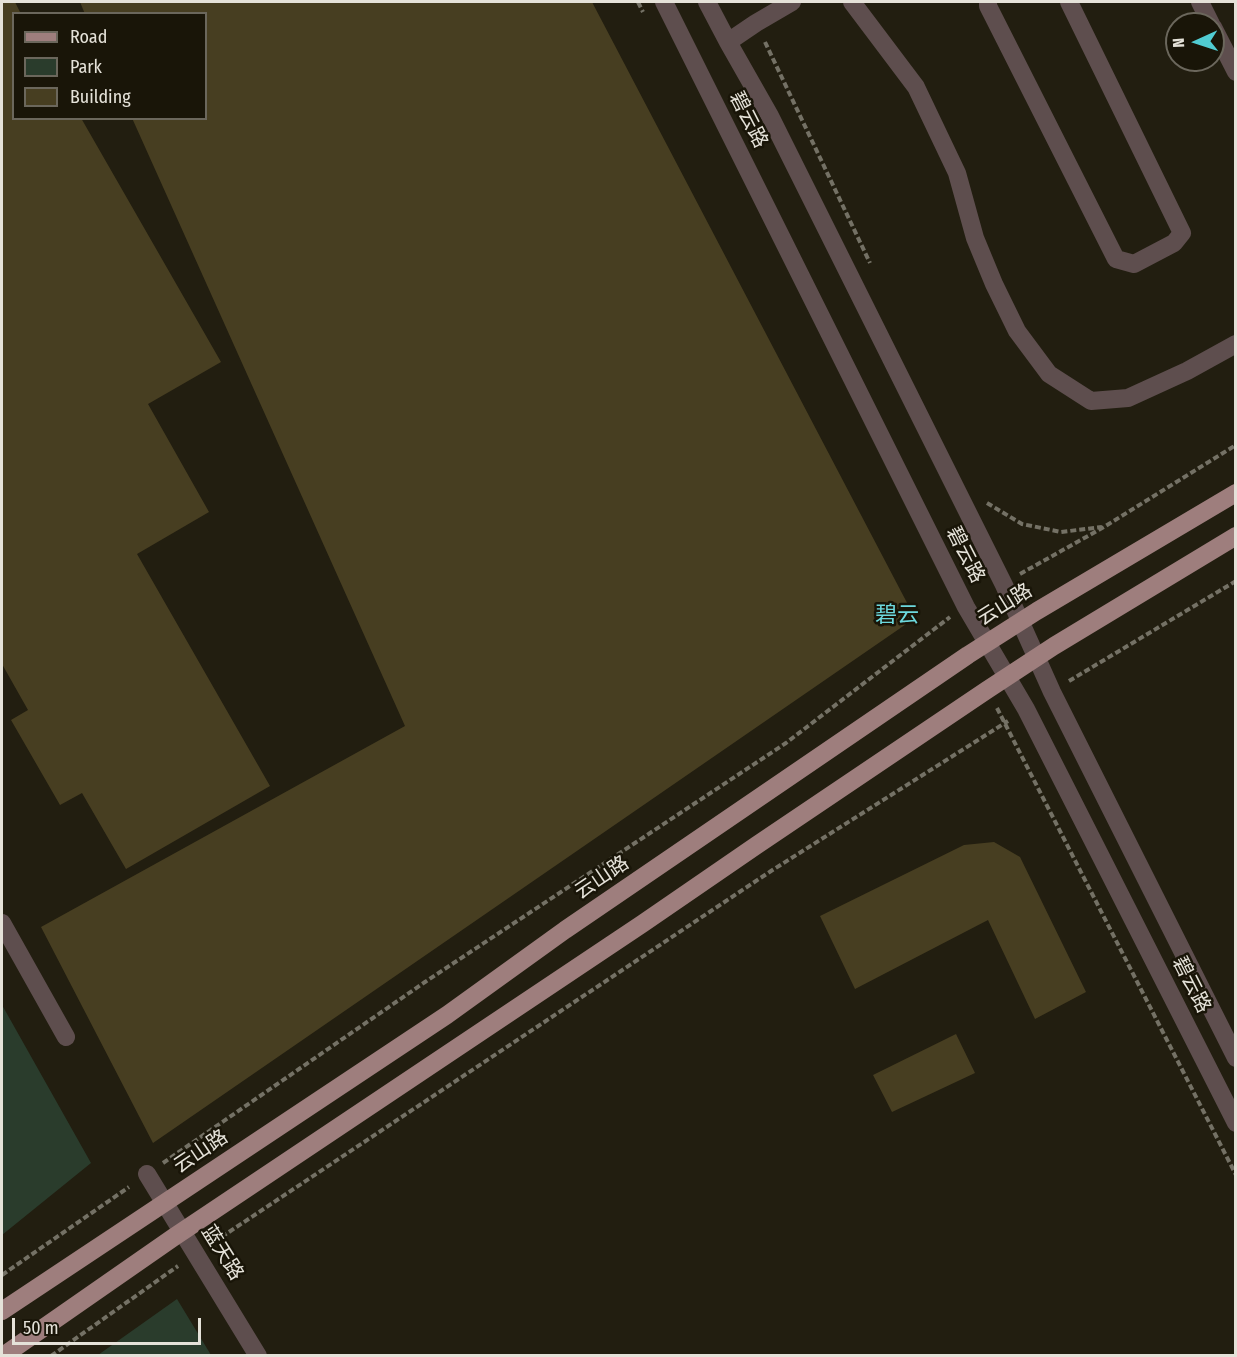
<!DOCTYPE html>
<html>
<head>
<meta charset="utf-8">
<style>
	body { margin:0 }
	#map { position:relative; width:1237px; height:1357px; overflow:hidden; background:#221e10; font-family:"Fira Sans Condensed",sans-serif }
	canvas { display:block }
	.frame { position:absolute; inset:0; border:3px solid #e5e2d9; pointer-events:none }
	.legend { position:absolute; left:12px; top:12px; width:195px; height:108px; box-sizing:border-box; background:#191508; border:2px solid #6b675c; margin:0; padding:8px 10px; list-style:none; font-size:18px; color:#e5e2d9 }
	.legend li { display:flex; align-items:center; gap:12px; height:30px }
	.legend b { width:30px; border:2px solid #6b675c }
	.north { position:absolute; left:1165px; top:12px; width:60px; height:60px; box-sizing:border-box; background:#191508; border:2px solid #6b675c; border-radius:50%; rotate:267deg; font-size:16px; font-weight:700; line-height:24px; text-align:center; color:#e5e2d9 }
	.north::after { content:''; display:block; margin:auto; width:21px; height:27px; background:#51ccd2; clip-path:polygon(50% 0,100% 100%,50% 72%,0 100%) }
	.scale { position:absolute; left:12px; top:1318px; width:189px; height:27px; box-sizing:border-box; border:3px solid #e5e2d9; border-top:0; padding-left:8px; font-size:18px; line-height:21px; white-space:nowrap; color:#e5e2d9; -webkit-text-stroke:4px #191508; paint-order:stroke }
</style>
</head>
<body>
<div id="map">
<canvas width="1237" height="1357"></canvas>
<div class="frame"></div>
<ul class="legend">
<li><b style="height:8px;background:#9e7e7d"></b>Road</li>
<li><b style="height:16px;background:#2a3c2c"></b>Park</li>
<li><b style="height:16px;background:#473e21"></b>Building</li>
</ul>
<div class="north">N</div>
<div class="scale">50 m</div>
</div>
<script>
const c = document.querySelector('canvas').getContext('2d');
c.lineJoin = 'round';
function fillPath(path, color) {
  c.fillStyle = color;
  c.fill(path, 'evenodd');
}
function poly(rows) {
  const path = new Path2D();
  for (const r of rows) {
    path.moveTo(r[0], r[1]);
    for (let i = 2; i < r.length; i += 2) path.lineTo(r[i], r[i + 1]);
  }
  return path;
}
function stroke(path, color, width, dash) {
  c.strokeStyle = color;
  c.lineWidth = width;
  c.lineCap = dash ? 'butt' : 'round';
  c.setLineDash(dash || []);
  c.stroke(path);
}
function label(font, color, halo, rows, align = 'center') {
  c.font = font + ' "Fira Sans Condensed","Noto Sans SC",sans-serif';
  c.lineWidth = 5;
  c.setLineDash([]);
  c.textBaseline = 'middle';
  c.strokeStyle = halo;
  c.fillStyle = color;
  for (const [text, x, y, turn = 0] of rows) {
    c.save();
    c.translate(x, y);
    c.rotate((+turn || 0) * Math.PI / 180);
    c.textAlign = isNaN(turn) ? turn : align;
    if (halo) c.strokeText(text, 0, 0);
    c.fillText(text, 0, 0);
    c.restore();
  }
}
const green = poly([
	[2,1005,91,1163,2,1235],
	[177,1299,211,1355,98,1355]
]);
const building = poly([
	[2,2,15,2,21,14,14,14,14,118,81,118,221,362,148,404,209,512,137,554,270,786,126,869,82,793,60,805,11,720,28,710,2,664],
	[80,2,592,2,915,618,153,1143,41,927,405,726,132,118,206,118,206,14,85,14],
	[994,842,1020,857,1086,992,1035,1019,988,920,855,989,820,916,964,845],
	[956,1034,975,1073,892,1112,873,1075]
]);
const path = poly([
	[638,2,643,12],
	[765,42,870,263],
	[987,503,1022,524,1061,532,1102,527],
	[1020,574,1104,527,1236,445],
	[1069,681,1236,581],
	[997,708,1236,1175],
	[163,1163,425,982,786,743,950,617],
	[214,1242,771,871,1008,721],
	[2,1275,129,1187],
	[51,1356,178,1266]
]);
const minor = poly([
	[664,2,966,607,1026,709,1236,1123],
	[707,2,728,42,770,116,1004,585,1052,692,1236,1058],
	[852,2,916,87,957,173,975,238,994,284,1017,331,1049,374,1091,401,1128,398,1187,371,1236,344],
	[988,2,988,6,1116,259,1134,264,1174,243,1182,233,1069,2],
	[1200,2,1211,24],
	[1213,27,1236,72],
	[728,42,756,23,792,2],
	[2,923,66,1037],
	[147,1174,258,1356]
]);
const major = poly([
	[2,1311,447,1015,565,930,968,655,1037,611,1236,493],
	[3,1356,174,1237,642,924,757,845,987,690,1054,646,1236,536]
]);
const streetNames = [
	["碧云路",748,120,63],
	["碧云路",965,555,63],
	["云山路",1005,605,-32],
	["云山路",602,878,-34],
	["碧云路",1191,985,63],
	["云山路",201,1152,-34],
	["蓝天路",222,1253,58]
];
const quarterNames = [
	["碧云",897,616]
];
fillPath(green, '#2a3c2c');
fillPath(building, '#473e21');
stroke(path, '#747165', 4, [6, 3]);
stroke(minor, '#5e4e4e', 18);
stroke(major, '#9e7e7d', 18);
label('20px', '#e5e2d9', '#191508', streetNames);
label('22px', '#6cd8dd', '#191508', quarterNames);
</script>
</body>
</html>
